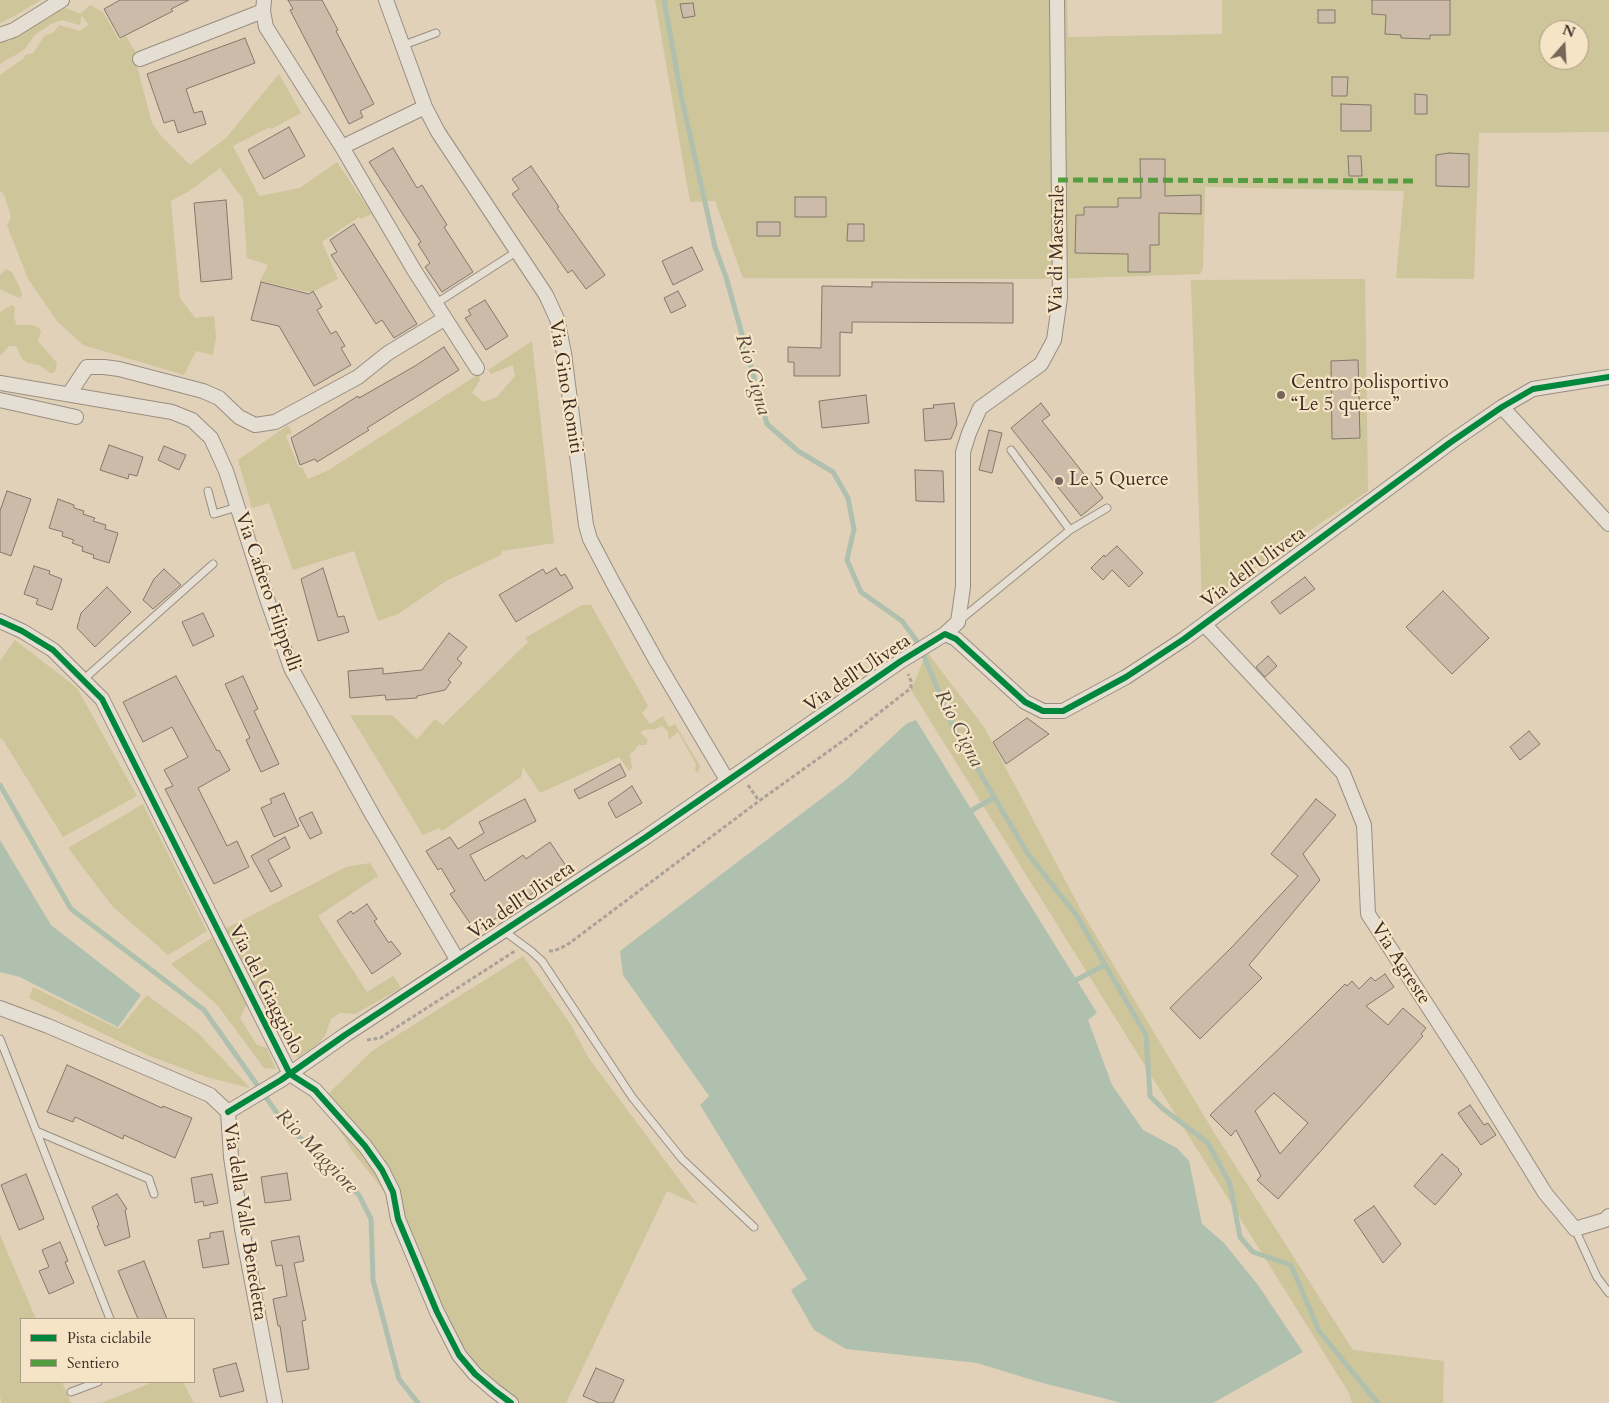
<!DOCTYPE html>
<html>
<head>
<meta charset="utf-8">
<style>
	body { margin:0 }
	#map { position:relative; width:1609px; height:1403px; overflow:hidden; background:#e0d1b8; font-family:Cardo,serif }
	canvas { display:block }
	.legend { position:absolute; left:20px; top:1318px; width:175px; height:65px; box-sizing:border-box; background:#f6e4c6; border:1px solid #ac9b86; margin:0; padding:6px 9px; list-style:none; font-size:15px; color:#3e2d26 }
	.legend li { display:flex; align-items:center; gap:10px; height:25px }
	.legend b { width:25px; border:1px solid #ac9b86 }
	.north { position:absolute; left:1539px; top:20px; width:50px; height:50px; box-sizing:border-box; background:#f6e4c6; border:1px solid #ac9b86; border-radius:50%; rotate:19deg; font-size:14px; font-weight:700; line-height:20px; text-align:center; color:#3e2d26 }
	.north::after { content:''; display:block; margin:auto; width:18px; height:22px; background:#776659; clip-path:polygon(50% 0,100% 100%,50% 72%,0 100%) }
</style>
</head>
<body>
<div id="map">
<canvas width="1609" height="1403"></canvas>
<ul class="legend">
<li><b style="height:6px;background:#00873e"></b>Pista ciclabile</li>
<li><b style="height:6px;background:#539d40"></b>Sentiero</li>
</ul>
<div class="north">N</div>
</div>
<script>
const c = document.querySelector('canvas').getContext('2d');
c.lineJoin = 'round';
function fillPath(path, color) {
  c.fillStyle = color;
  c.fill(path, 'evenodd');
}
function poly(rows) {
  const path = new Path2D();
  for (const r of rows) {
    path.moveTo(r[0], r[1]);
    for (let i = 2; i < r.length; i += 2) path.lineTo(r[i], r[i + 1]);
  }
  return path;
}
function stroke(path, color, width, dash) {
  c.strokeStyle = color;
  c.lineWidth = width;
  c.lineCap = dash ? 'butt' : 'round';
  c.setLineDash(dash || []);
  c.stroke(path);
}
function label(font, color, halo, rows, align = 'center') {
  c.font = font + ' Cardo,serif';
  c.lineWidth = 4.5;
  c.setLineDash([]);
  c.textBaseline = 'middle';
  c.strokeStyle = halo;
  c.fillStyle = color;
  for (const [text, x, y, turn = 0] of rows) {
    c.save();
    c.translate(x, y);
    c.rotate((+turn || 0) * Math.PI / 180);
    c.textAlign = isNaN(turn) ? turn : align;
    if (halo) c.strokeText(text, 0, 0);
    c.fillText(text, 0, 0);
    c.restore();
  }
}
const green = poly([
	[0,0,41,0,16,15,0,23],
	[655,0,1067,0,1068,37,1222,34,1222,0,1609,0,1609,132,1479,133,1474,279,1396,278,1404,191,1205,187,1203,269,1200,274,1050,279,743,278,715,201,690,202],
	[1549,30,1579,30,1579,60,1549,60],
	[90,5,103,12,119,40,126,36,136,53,138,70,152,123,162,137,190,165,226,138,279,74,301,113,271,129,270,127,233,146,259,196,300,188,337,162,372,214,361,219,359,217,322,242,338,279,314,291,307,292,260,281,268,265,247,258,243,199,220,168,188,192,171,201,180,298,195,318,214,316,216,337,213,355,196,351,184,375,83,345,57,321,28,279,7,225,11,217,4,194,0,191,0,75,24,58,25,55,33,53,45,35,53,33,59,25,80,31,89,25,81,15,81,22,79,25,62,20,51,24,35,35,24,50,0,64,0,42,9,41,45,15,66,8,80,14],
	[6,269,12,272,20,288,22,295,19,298,0,289,0,275],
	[1365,279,1368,491,1202,604,1191,280],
	[12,305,15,307,14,318,17,325,32,325,39,328,41,331,38,341,57,363,56,370,53,373,50,373,39,365,28,363,22,359,16,346,9,346,0,356,0,312],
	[532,341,554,543,502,551,501,555,446,581,398,614,378,621,354,551,293,570,269,503,252,508,238,460,288,425,292,433,286,436,299,468,302,467,308,479,327,471,479,374,480,380,472,393,483,402,497,397,515,376,513,365,491,374,488,370],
	[582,605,591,605,648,706,642,713,650,724,663,716,669,727,675,724,700,766,698,773,695,770,696,764,678,732,669,740,668,732,662,726,656,729,643,730,641,733,648,740,646,745,638,745,634,751,630,754,632,768,629,771,619,757,540,793,523,767,521,777,442,831,439,828,423,835,350,715,392,715,417,739,435,719,443,725,528,642,525,638],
	[15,640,77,688,137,796,63,837,3,740,0,738,0,661],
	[927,652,984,727,1083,914,1215,1134,1353,1350,1444,1361,1443,1403,1352,1403,1349,1393,911,690],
	[143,804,207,931,168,955,113,907,68,848],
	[370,863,378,876,318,916,367,992,393,976,401,988,355,1014,340,1013,331,1019,325,1036,319,1043,299,1057,294,1056,291,1054,287,1046,284,1036,272,1022,223,930,346,867],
	[213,937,247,1004,240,1018,257,1045,267,1048,276,1069,264,1068,218,1006,171,964],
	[523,956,571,1025,588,1057,698,1205,667,1191,566,1403,515,1403,474,1365,452,1327,391,1200,353,1152,321,1101,372,1051],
	[33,987,119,1029,147,995,197,1032,250,1088,206,1077,152,1057,29,998],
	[0,1235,36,1319,21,1319,21,1382,62,1382,71,1403,2,1403,0,1397],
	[154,1382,183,1382,194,1403,101,1403]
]);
const water = poly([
	[916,720,1097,1013,1088,1020,1112,1085,1143,1130,1177,1148,1189,1161,1202,1224,1224,1243,1258,1285,1303,1352,1213,1403,1122,1403,1039,1382,977,1363,846,1349,814,1330,791,1290,807,1279,700,1105,709,1096,623,975,620,951,846,780,906,724],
	[0,840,51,925,141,995,118,1027,20,977,0,972]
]);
const stream = poly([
	[664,0,681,95,715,247,726,277,767,424,798,451,833,472,848,498,854,529,847,560,861,592,902,621,919,644,955,731,1028,854,1077,916,1146,1035,1150,1096,1162,1108,1208,1143,1230,1184,1240,1237,1253,1252,1291,1265,1319,1331,1378,1403],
	[0,785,71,909,204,1010,282,1120,359,1195,371,1219,373,1280,399,1379,418,1403],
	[967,813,995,797],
	[1072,982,1105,965]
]);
const building = poly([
	[120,0,189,0,171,9,173,11,120,38,104,9,120,0],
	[288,0,322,0,338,30,336,31,374,104,360,111,363,117,349,124,290,10,293,9,288,0],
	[1372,0,1450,0,1450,35,1430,35,1430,39,1401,38,1401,35,1385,34,1386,15,1372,14,1372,0],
	[693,3,695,16,683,18,680,4,693,3],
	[1318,10,1335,10,1335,23,1318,23,1318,10],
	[245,38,255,63,186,89,194,113,202,111,206,124,178,133,174,120,164,123,147,74,245,38],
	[1332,77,1348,77,1347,96,1332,96,1332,77],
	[1415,94,1427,95,1427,114,1415,114,1415,94],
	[1341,104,1371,105,1371,131,1341,131,1341,104],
	[289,127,305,156,264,179,248,150,289,127],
	[393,148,417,188,422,185,447,225,444,227,473,272,442,292,425,267,430,263,418,244,421,242,369,162,393,148],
	[1449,153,1469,154,1469,187,1436,186,1436,155,1449,153],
	[1348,156,1361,156,1362,176,1349,176,1348,156],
	[1140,159,1165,159,1165,196,1201,195,1201,214,1159,213,1159,245,1150,245,1150,272,1128,272,1128,254,1075,253,1076,215,1084,215,1084,207,1118,207,1118,198,1141,198,1140,159],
	[531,166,559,207,557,208,605,275,586,289,572,270,568,273,512,194,519,189,512,179,531,166],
	[795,197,826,197,826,217,795,217,795,197],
	[226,200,232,279,201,282,194,203,226,200],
	[757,222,780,222,780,236,757,236,757,222],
	[354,224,417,324,394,338,382,320,376,324,331,255,337,252,330,240,354,224],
	[848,224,864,224,864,241,847,241,848,224],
	[692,247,703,270,673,285,662,261,692,247],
	[261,282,309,294,313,291,322,307,317,310,331,334,336,331,345,346,341,348,351,365,314,386,279,326,251,320,261,282],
	[872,282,1013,283,1013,323,852,322,852,333,840,332,840,376,794,376,794,362,788,362,788,347,821,348,822,286,872,287,872,282],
	[678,291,686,306,671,313,664,298,678,291],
	[485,300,508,336,486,350,465,318,471,315,468,310,485,300],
	[444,347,459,370,367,428,369,430,317,462,315,459,300,465,291,438,358,396,359,398,415,366,444,347],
	[1354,360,1358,360,1360,438,1332,439,1331,361,1354,360],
	[866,395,869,423,822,428,819,401,866,395],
	[954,403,957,424,951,439,925,441,923,409,934,408,933,405,954,403],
	[1041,403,1050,415,1042,421,1103,498,1081,516,1011,428,1041,403],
	[989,430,1002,433,992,473,979,470,989,430],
	[109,445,143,457,137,476,129,474,128,479,100,470,109,445],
	[164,446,186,455,179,470,158,460,164,446],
	[915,470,943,471,944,502,916,501,915,470],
	[7,491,31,499,11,556,0,552,0,511,7,491],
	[58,499,74,505,74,508,84,511,83,514,95,518,93,521,106,525,105,529,118,533,109,563,93,558,94,555,82,551,83,547,72,543,74,540,62,536,63,532,49,528,58,499],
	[1117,546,1143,573,1129,587,1112,570,1103,580,1091,568,1104,555,1105,557,1117,546],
	[34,566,50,571,49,574,62,579,52,610,36,604,38,599,24,594,34,566],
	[323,568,338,617,344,616,349,632,318,641,301,579,323,568],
	[556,568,561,576,565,574,573,588,516,622,499,595,543,569,546,574,556,568],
	[164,569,181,585,153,609,143,600,154,579,164,569],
	[1305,577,1315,589,1280,614,1271,602,1305,577],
	[107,587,131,612,95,647,77,628,81,613,107,587],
	[1443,591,1489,638,1452,674,1406,627,1443,591],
	[203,613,214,636,193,646,182,622,203,613],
	[449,633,467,647,457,659,462,663,448,680,451,682,445,690,417,696,417,698,386,700,385,695,350,698,348,671,383,668,383,674,422,670,449,633],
	[1268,656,1277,666,1265,677,1256,667,1268,656],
	[176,676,217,751,219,750,230,770,198,788,227,846,237,841,249,867,214,884,165,789,173,786,164,770,188,757,172,727,143,742,123,702,176,676],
	[243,676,258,709,254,711,279,764,261,772,246,740,250,738,225,684,243,676],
	[1027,718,1049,734,1006,764,993,742,1027,718],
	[1529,731,1540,744,1520,760,1510,747,1529,731],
	[620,764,626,776,579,799,574,790,620,764],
	[632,786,642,803,616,818,608,803,632,786],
	[284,793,299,826,274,837,261,808,272,803,270,799,284,793],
	[525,799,536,821,470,855,485,881,523,855,526,859,550,842,568,869,476,932,450,894,455,891,441,868,438,870,426,851,450,837,458,849,484,833,479,822,525,799],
	[1316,799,1336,815,1303,854,1320,880,1249,965,1262,978,1200,1039,1170,1008,1232,947,1298,876,1271,854,1316,799],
	[312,812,322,833,310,839,299,818,312,812],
	[285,837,290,848,268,860,282,886,271,892,251,856,285,837],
	[367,904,377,919,374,921,389,943,391,941,401,954,372,974,337,921,351,911,353,914,367,904],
	[1385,974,1394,987,1366,1006,1388,1025,1403,1008,1426,1028,1421,1034,1423,1036,1278,1199,1257,1180,1261,1176,1236,1130,1231,1136,1210,1115,1311,1018,1345,984,1347,986,1352,981,1359,989,1371,977,1375,981,1385,974],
	[1274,1093,1308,1123,1280,1154,1255,1111,1274,1093],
	[67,1065,162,1108,163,1106,192,1118,175,1158,124,1135,123,1139,75,1117,73,1122,47,1112,67,1065],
	[1470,1105,1484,1125,1488,1123,1496,1135,1481,1145,1458,1113,1470,1105],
	[1442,1154,1459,1169,1458,1170,1462,1174,1435,1205,1414,1186,1442,1154],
	[287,1173,291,1200,265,1203,261,1177,287,1173],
	[26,1174,44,1219,19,1230,1,1185,26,1174],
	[212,1174,218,1203,204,1206,203,1201,195,1203,191,1178,212,1174],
	[117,1194,127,1209,125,1210,130,1237,105,1246,97,1226,99,1225,92,1207,117,1194],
	[1374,1206,1401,1244,1383,1263,1354,1220,1374,1206],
	[223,1231,229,1264,203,1268,198,1240,210,1238,210,1233,223,1231],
	[299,1236,304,1261,294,1263,306,1320,302,1321,309,1369,287,1372,280,1326,278,1326,273,1299,287,1296,282,1265,276,1266,271,1241,299,1236],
	[60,1242,68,1261,65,1262,74,1283,49,1294,39,1271,49,1267,42,1250,60,1242],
	[144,1261,167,1319,138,1319,118,1271,144,1261],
	[236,1363,244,1391,220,1397,213,1369,236,1363],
	[596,1368,624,1380,613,1403,599,1403,583,1396,596,1368]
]);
const path = poly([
	[748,785,759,801],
	[549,951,554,951,567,945,759,801,847,738,911,688,911,681,908,674],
	[367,1040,380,1038,515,951]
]);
const lane = poly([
	[404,45,436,33],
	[435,304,516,252],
	[208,491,214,514,237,507],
	[1070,530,1107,508],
	[960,620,1070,530,1011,450],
	[84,679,213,564],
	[504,931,531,951,542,961,632,1097,682,1159,754,1227],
	[0,1039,110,1319],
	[36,1131,149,1179,154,1194],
	[1575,1229,1597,1277,1609,1293],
	[71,1392,98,1382]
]);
const street = poly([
	[264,0,263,11,266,27,342,147],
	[386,0,425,107,438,132,546,295,557,319,564,353,586,525,590,539,612,581,657,662,727,780],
	[0,35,14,30,62,0],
	[140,59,263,11],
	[425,107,342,147,414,270,477,368],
	[0,383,172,412,192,420,211,438,226,471,266,596,291,668,373,816,458,961],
	[69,394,87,367,104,367,119,369,203,391,219,398,239,417,255,425,275,422,358,377,388,353,444,319],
	[0,400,76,417],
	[1502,407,1609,524],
	[0,621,22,631,53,650,102,699,290,1074,315,1090,365,1146,382,1170,393,1192,398,1219,437,1312,459,1355,475,1374,495,1391,511,1403],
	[1204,624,1343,773,1364,825,1368,914,1471,1073,1545,1193,1575,1229,1605,1220,1609,1216],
	[945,634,958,622,963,587,963,452,969,433,980,408,1041,364,1054,340,1060,298,1057,0],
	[0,1008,48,1026,210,1095,228,1112,231,1157,242,1229,275,1403],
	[228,1112,281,1080,345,1035,646,837,901,661,945,634,956,639,1025,702,1043,711,1063,711,1126,677,1184,639,1451,442,1502,407,1533,389,1609,377]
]);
const quiet = poly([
	[1058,180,1415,181]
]);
const cycleway = poly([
	[0,621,22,631,53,650,102,699,290,1074,315,1090,365,1146,382,1170,393,1192,398,1219,437,1312,459,1355,475,1374,495,1391,511,1403],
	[228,1112,281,1080,345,1035,646,837,901,661,945,634,956,639,1025,702,1043,711,1063,711,1126,677,1184,639,1451,442,1502,407,1533,389,1609,377]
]);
const markers = [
	[1281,395,5,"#776659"],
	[1059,481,5,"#776659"]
];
const streetNames = [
	["Via di Maestrale",1058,249,-89],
	["Via Gino Romiti",565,387,81],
	["Via dell'Uliveta",1254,568,-36],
	["Via Cafiero Filippelli",267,592,71],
	["Via dell'Uliveta",858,674,-34],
	["Via dell'Uliveta",522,901,-34],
	["Via Agreste",1400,964,57],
	["Via del Giaggiolo",265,990,63],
	["Via della Valle Benedetta",244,1222,81]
];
const poiNames = [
	["Centro polisportivo",1291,384],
	["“Le 5 querce”",1291,406],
	["Le 5 Querce",1069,481]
];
const waterNames = [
	["Rio Cigna",752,375,74],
	["Rio Cigna",958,729,63],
	["Rio Maggiore",316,1152,46]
];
fillPath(green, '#cec59b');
fillPath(water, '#b0c0ae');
stroke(stream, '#b0c0ae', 5);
fillPath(building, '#cdbba9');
stroke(building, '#82786c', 1);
stroke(lane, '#998e80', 9);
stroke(street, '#998e80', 16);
stroke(path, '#aaa298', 3, [4, 2.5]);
stroke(lane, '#e5ded2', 7);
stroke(street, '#e5ded2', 14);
stroke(quiet, '#539d40', 5, [10, 5]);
stroke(cycleway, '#00873e', 6);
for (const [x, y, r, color] of markers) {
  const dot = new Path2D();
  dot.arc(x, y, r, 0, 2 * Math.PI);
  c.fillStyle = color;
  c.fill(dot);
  stroke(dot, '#f6e4c6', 2);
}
label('19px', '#3e2d26', '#f6e4c6', streetNames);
label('19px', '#3e2d26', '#f6e4c6', poiNames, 'left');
label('italic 20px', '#514940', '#f6e4c6', waterNames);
</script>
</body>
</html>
